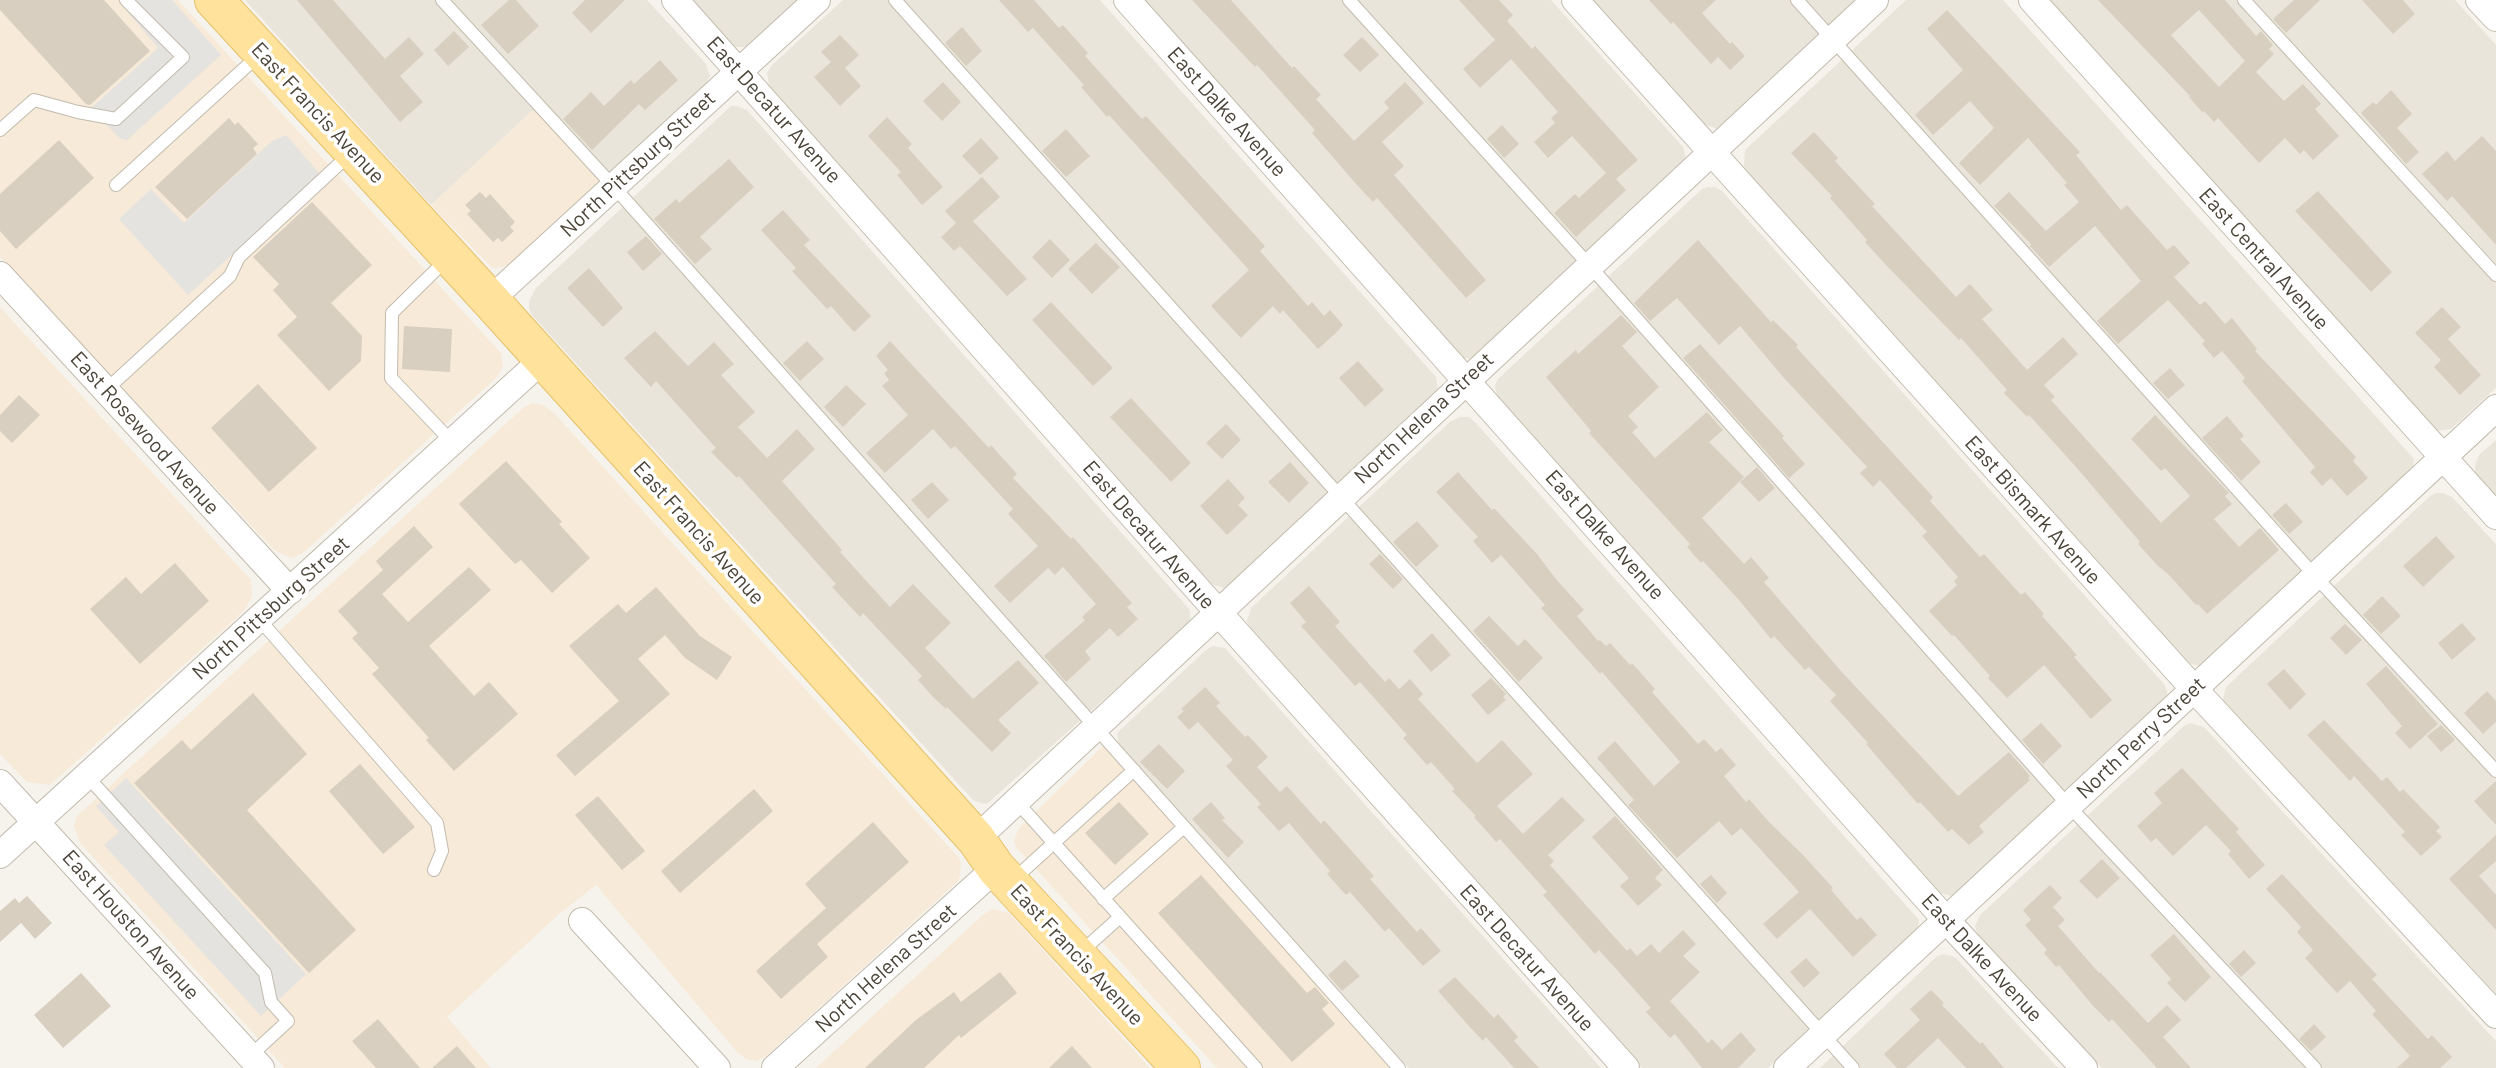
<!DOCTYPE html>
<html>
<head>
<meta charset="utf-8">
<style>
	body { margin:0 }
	canvas { display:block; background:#f6f3ec }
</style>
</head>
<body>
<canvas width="2496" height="1068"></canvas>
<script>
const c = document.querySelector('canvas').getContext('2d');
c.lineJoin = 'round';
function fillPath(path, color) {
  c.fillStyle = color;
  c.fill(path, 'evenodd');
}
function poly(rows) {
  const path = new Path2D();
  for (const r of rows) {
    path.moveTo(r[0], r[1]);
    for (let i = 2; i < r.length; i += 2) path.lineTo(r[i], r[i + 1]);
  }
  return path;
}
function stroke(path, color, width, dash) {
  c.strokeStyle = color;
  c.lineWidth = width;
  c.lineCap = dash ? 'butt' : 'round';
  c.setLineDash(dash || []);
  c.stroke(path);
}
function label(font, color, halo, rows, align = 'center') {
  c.font = font + ' Barlow,sans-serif';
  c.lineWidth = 7;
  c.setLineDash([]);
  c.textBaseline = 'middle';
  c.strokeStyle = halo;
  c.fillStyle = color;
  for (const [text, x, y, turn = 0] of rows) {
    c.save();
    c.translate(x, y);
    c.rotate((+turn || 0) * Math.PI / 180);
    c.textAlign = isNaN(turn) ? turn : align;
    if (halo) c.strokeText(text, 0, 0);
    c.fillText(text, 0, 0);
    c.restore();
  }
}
const residential = poly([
	[245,0,647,0,706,64,710,76,705,86,603,180,535,108,431,205],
	[690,0,798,0,751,44,744,47,736,47,729,42],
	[843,0,1100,0,1436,377,1438,390,1231,585,1224,588,1211,584,770,89,767,73,772,65],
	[1141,0,1551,0,1683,147,1686,159,1472,359,1464,358,1458,354],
	[1593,0,1861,0,1724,127,1717,129,1705,124],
	[1906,0,2003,0,2414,459,2413,468,2200,666,2187,663,1748,174,1744,166,1745,150],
	[2044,0,2455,0,2496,45,2496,388,2451,429,2436,431],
	[731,106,737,106,747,110,1190,610,1190,620,1187,625,988,803,983,804,973,800,532,315,529,308,529,301,536,288],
	[1707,187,1715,187,1722,191,2164,684,2167,691,2167,698,1956,894,1952,896,1940,893,1497,398,1495,385,1498,379,1702,189],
	[1460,417,1469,417,1475,422,1919,920,1917,932,1768,1068,1642,1068,1250,628,1247,621,1251,608,1451,421],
	[2496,440,2496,501,2475,474,2475,465,2479,455],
	[2436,493,2443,493,2452,497,2496,544,2496,997,2226,707,2223,699,2226,687,2430,496],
	[1213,646,1225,648,1601,1068,1409,1068,1119,744,1117,733,1207,649],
	[2190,723,2204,727,2496,1041,2496,1068,2102,1068,1978,935,1975,926,1980,915,2184,726],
	[1943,954,1955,957,2058,1068,1820,1068,1937,956]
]);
const commercial = poly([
	[0,0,178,0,501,353,503,367,496,378,303,553,291,558,274,550,0,257],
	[535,108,603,180,508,265,503,267,492,268,431,205],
	[0,307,251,580,252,596,245,609,234,620,50,785,27,782,0,754],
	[532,403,543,405,553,412,959,858,961,865,959,880,766,1056,756,1061,746,1059,737,1052,596,885,558,915,447,1017,491,1068,285,1068,80,843,74,825,76,817,523,408],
	[1103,746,1107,746,1392,1068,1217,1068,1016,847,1014,840,1019,828],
	[992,909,1009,913,1150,1068,816,1068,984,914]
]);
const parking = poly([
	[136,0,172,0,221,55,127,140,119,138,91,108,158,48,126,10],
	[286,135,320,174,188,295,119,219,151,189,184,223,272,141],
	[126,778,306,974,261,1016,104,845,119,832,96,806]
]);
const building = poly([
	[0,0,104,0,150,51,90,105,86,104,0,10],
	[297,0,333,0,385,59,409,37,424,54,400,76,423,102,400,122],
	[509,0,516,0,539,26,508,54,481,25],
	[585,0,625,0,591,33,572,13],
	[999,0,1034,0,1059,28,1063,25,1088,53,1085,56,1142,119,1146,116,1265,246,1260,251,1308,306,1312,302,1324,316,1330,310,1343,325,1338,331,1318,349,1283,310,1280,314,1273,306,1241,338,1211,306,1249,270,1109,115,1107,117,1081,87,1084,85,1033,28,1028,32],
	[1192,0,1231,0,1292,68,1294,66,1321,95,1316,99,1354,141,1389,108,1384,102,1405,82,1424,103,1382,142,1404,166,1394,175,1486,280,1466,298,1377,198,1373,202,1357,185,1312,133,1315,130,1257,65,1255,67],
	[1459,0,1499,0,1513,15,1507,21,1532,49,1535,46,1638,160,1616,179,1626,190,1576,237,1554,213,1575,194,1579,198,1606,173,1572,136,1548,158,1534,142,1555,123,1551,118,1558,112,1511,59,1480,88,1463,69,1495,40],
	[1649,0,1716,0,1702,13,1730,44,1732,42,1745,56,1730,70,1718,57,1711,64,1673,22,1671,24],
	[2098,0,2225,0,2256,36,2261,31,2273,45,2269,49,2274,54,2256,72,2284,101,2303,84,2321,104,2315,109,2339,136,2313,160,2304,150,2300,154,2285,138,2259,163,2218,118,2214,122,2204,111,2203,113,2189,97,2190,96],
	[2199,10,2245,61,2219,87,2171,35],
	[2294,0,2320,0,2286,33,2273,19],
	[2362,0,2403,0,2415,14,2393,34],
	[1947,10,2080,152,2076,155,2121,210,2127,205,2167,250,2174,245,2190,263,2174,277,2200,305,2205,301,2225,324,2232,318,2257,349,2255,351,2356,457,2353,461,2368,478,2347,496,2331,478,2322,486,2310,472,2315,467,2242,381,2245,378,2222,351,2214,358,2202,344,2205,341,2168,300,2118,344,2097,321,2141,281,2095,226,2049,267,2030,246,2031,244,1994,206,2009,192,2046,231,2079,202,2064,185,2067,183,2028,138,1980,185,1959,163,1994,128,1970,101,1933,135,1915,115,1963,70,1927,29],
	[962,27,982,51,966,66,945,43],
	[454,31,469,47,448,66,434,50],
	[840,35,859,55,845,68,861,86,840,106,814,77,831,62,821,52],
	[1362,37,1379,55,1360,72,1343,55],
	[660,60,678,80,645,110,639,104,592,150,563,119,591,92,604,106,631,80,634,84],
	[943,82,961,102,942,121,923,101],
	[2391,90,2412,114,2397,128,2419,152,2406,164,2361,113,2373,102,2376,105],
	[887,117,912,144,908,148,943,187,922,205,897,175,901,172,868,136],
	[229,118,235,125,238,122,258,144,253,148,257,154,187,219,155,187],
	[1502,125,1519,144,1504,158,1487,139],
	[1066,129,1090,156,1066,177,1042,151],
	[1814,132,1838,158,1835,161,1875,204,1872,206,1956,297,1970,284,1993,310,1982,319,2027,370,2063,337,2078,354,2044,385,2055,397,2051,400,2161,523,2190,496,2165,468,2161,471,2131,439,2155,415,2229,493,2225,496,2232,504,2214,519,2239,547,2260,528,2279,550,2207,614,2198,604,2196,605,2168,574,2157,565,2138,544,2140,542,2076,467,2029,415,2027,417,2004,393,2007,390,1961,338,1959,340,1886,265,1865,242,1867,240,1830,198,1832,196,1791,153],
	[2482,136,2496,151,2496,245,2452,196,2447,201,2422,174,2447,151,2455,161],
	[981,138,999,158,980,175,962,156],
	[59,140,94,178,16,249,0,231,0,194],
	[729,159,754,187,700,237,712,249,695,264,654,219,676,199,679,203],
	[982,177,1000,197,973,221,1027,279,1007,296,960,246,954,251,941,237,956,223,945,211],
	[2318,191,2392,272,2371,292,2295,211],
	[480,192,486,198,490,194,515,222,510,227,514,231,502,242,498,238,493,242,467,214,471,211,465,205],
	[312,202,372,265,331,303,362,336,361,361,329,391,277,335,297,317,273,290,279,284,253,257],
	[783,210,810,240,804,245,871,316,854,332,831,306,827,309,792,271,796,268,761,230],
	[646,236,662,254,643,271,627,252],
	[1050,239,1070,260,1052,278,1032,257],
	[1698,240,1771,322,1773,320,1798,345,1796,347,1933,497,1930,501,1980,557,1984,554,2021,595,2025,592,2044,614,2042,616,2077,655,2074,657,2112,700,2091,719,2044,665,2007,698,1988,678,1990,676,1954,635,1952,636,1929,611,1957,585,1954,581,1958,577,1922,536,1927,532,1880,480,1873,487,1860,473,1867,467,1784,378,1740,326,1719,345,1677,298,1650,321,1634,303],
	[1096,243,1120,267,1092,294,1068,269],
	[589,268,623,308,603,327,567,288],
	[1051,302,1113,368,1093,386,1032,320],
	[2442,307,2461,327,2448,339,2481,375,2460,395,2434,367,2441,360,2415,333],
	[1621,315,1637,332,1622,346,1659,387,1628,416,1638,427,1632,432,1655,458,1707,412,1723,430,1709,442,1744,477,1702,518,1744,564,1751,557,1769,578,1764,582,1840,670,1958,796,2009,752,2030,776,2028,778,2030,780,1979,826,1984,832,1969,845,1952,829,1948,832,1920,802,1918,804,1866,744,1868,743,1830,701,1836,695,1809,667,1805,670,1774,636,1771,639,1739,600,1703,561,1701,563,1687,547,1690,544,1589,433,1591,431,1546,377,1576,350,1578,354],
	[404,326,452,329,450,372,402,369],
	[655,331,688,366,714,342,734,364,721,375,755,412,738,427,767,458,797,429,815,449,782,481,842,550,840,552,890,607,913,584,951,623,925,648,973,699,1018,660,1039,683,998,720,1011,733,992,752,947,707,946,709,933,697,918,680,922,676,863,613,860,617,832,587,836,584,739,476,737,478,711,452,716,448,656,381,651,387,624,358],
	[807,341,824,359,800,381,783,363],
	[890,341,989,448,991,445,1017,474,1013,478,1071,539,1073,537,1132,603,1127,607,1138,619,1118,637,1110,628,1085,651,1091,659,1066,682,1044,656,1085,620,1082,617,1096,604,1063,567,1055,575,1048,568,1010,603,994,586,1038,546,1008,514,1013,509,955,446,951,449,933,429,885,473,866,453,908,415,882,386,889,380,884,373,888,370,876,356],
	[1700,344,1784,436,1782,438,1805,464,1789,478,1683,358],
	[1358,361,1384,390,1365,407,1339,378],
	[2170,368,2185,385,2168,399,2153,383],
	[258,384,317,448,269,492,211,428],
	[846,385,866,404,843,427,824,407],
	[19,395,40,415,12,443,0,431,0,415],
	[1131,398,1191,463,1171,482,1110,417],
	[2227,416,2244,436,2240,439,2261,462,2241,481,2202,438],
	[1226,424,1241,440,1222,459,1206,443],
	[506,461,562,522,559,524,590,558,552,593,521,560,515,564,459,504],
	[1290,462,1309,483,1289,503,1268,482],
	[1757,467,1775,488,1759,502,1740,482],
	[1458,472,1492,510,1494,508,1537,554,1555,578,1584,610,1577,616,1598,641,1600,640,1606,646,1610,643,1630,665,1632,663,1655,689,1652,692,1698,744,1704,739,1716,752,1721,748,1736,765,1724,776,1746,802,1749,799,1768,821,1803,855,1833,888,1831,890,1857,920,1861,917,1877,935,1853,957,1810,909,1777,939,1763,924,1799,892,1741,828,1732,836,1719,821,1677,858,1628,805,1634,800,1597,758,1615,741,1654,786,1680,762,1602,672,1600,674,1541,608,1545,605,1501,555,1492,563,1473,541,1478,537,1436,492],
	[1228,479,1245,498,1238,505,1248,515,1227,535,1200,506],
	[932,482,949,500,928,519,911,500],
	[2286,503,2303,522,2289,534,2272,515],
	[1417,521,1439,546,1416,567,1393,542],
	[414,526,433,547,382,594,408,622,469,567,491,590,429,646,474,696,489,682,518,714,454,771,426,740,429,738,372,674,379,668,352,638,358,633,338,611,383,570,376,561],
	[2436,536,2455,557,2423,587,2403,566],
	[1380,554,1403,579,1393,589,1369,564],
	[175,563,209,601,140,664,90,609,126,577,141,594],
	[1309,586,1340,622,1335,626,1385,682,1389,678,1399,689,1410,679,1423,694,1418,699,1477,763,1502,740,1533,774,1497,806,1523,834,1562,797,1585,820,1548,855,1554,861,1550,865,1627,951,1630,948,1637,956,1651,944,1659,953,1683,930,1696,944,1683,956,1700,972,1670,1001,1708,1043,1712,1039,1722,1050,1741,1032,1756,1050,1738,1068,1702,1068,1675,1034,1670,1038,1646,1012,1651,1008,1599,950,1595,954,1566,921,1543,895,1547,892,1500,839,1496,842,1474,817,1476,816,1452,791,1455,789,1431,762,1427,765,1403,738,1407,735,1360,682,1355,686,1301,626,1306,622,1290,603],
	[656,587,700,636,732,657,717,680,685,658,665,635,638,659,670,694,575,776,556,755,619,701,569,646,618,604,626,613],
	[2382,596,2401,616,2381,634,2363,615],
	[1489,616,1518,646,1525,639,1543,658,1519,682,1473,631],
	[2462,623,2476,639,2452,660,2438,643],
	[2345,624,2362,640,2346,655,2330,638],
	[1432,633,1451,655,1431,672,1413,651],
	[2386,666,2438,724,2410,749,2395,733,2402,726,2366,684],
	[2284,669,2306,694,2290,710,2267,684],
	[1491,678,1506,694,1503,697,1506,700,1488,715,1471,695],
	[1205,687,1220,703,1216,706,1245,737,1248,735,1268,757,1257,767,1280,792,1287,786,1321,824,1324,820,1374,876,1370,879,1417,932,1421,928,1441,951,1423,966,1389,928,1385,932,1350,892,1346,895,1327,874,1330,871,1289,823,1279,831,1257,807,1261,804,1226,766,1233,760,1198,722,1189,730,1177,717,1184,711,1181,709],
	[2487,691,2496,701,2496,722,2483,734,2464,713],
	[253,693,307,754,247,810,356,930,309,973,134,783,182,740,191,750],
	[2324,720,2382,781,2387,777,2400,792,2403,789,2440,827,2436,831,2442,837,2421,856,2401,835,2405,832,2354,776,2350,781,2307,735],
	[2041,723,2062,746,2043,764,2022,740],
	[2441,725,2455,740,2441,752,2427,736],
	[1159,744,1185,771,1167,789,1140,762],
	[360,764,415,827,383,854,329,791],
	[2182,768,2239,829,2236,832,2265,865,2249,879,2228,854,2231,851,2206,825,2173,856,2156,838,2151,842,2137,826,2162,803,2154,793],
	[2496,781,2496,825,2474,801],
	[754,789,773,811,680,893,661,871],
	[598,796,645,851,622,870,575,815],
	[1119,802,1149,834,1115,865,1085,833],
	[1211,802,1225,818,1222,820,1244,842,1228,858,1192,819],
	[1615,816,1663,870,1655,878,1662,885,1638,906,1620,886,1629,878,1592,837],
	[873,822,909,862,817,944,828,957,781,999,756,971,826,908,805,884],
	[2496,835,2496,861,2479,876,2496,895,2496,930,2449,879],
	[2102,859,2120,878,2097,899,2079,881],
	[2282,874,2377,975,2372,979,2428,1039,2432,1035,2452,1057,2440,1068,2397,1068,2410,1056,2372,1014,2376,1011,2350,981,2337,993,2305,958,2313,950,2297,932,2301,927,2266,889],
	[1201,875,1307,993,1315,987,1329,1003,1322,1009,1335,1024,1292,1062,1158,913],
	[1711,875,1727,893,1717,903,1700,884],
	[2050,885,2062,898,2053,907,2065,920,2058,926,2099,973,2100,972,2148,1023,2167,1005,2181,1020,2163,1037,2191,1068,2157,1068,2112,1019,2109,1022,2093,1006,2059,965,2056,967,2044,953,2047,950,2025,925,2031,920,2023,910],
	[27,896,52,923,35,939,21,923,0,942,0,911,15,898,19,903],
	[2174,934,2211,977,2185,1002,2167,983,2171,979,2150,955],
	[2244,950,2256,963,2241,977,2229,964],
	[1806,958,1820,973,1804,988,1790,972],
	[1345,960,1360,976,1342,991,1328,975],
	[1000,972,1017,993,961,1038,959,1035,924,1068,865,1068,916,1020,954,992,961,1002],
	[81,973,111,1006,63,1048,34,1015],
	[1455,977,1494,1018,1498,1014,1518,1037,1514,1041,1539,1068,1514,1068,1486,1037,1483,1041,1468,1025,1438,991],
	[1931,990,1944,1003,1942,1005,1980,1044,1982,1042,2004,1068,1966,1068,1938,1038,1906,1068,1897,1068,1884,1054,1920,1020,1910,1009],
	[378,1019,420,1068,376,1068,352,1041],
	[2314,1024,2326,1037,2311,1051,2299,1039],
	[457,1046,476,1068,432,1068],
	[1072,1046,1092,1068,1049,1068]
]);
const service = poly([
	[442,0,614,187,1399,1068],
	[895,0,1853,1068],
	[1349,0,1589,265,2068,805,2315,1068],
	[1797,0,2315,576,2496,771],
	[2244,0,2496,275],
	[0,130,34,100,78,112,116,119,183,57,126,0],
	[116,185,259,55],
	[447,259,392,313,391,378,452,442],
	[106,390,230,276,239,257,351,153],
	[259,619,437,823,442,851,434,870],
	[87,776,265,973,271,1002,288,1021,250,1056],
	[1017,802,1256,1068],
	[1013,880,1134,770],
	[1103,899,1184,827],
	[1081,952,1120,917]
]);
const minor = poly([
	[675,0,1217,611,1626,1068],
	[1127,0,1946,920,2084,1068],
	[1575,0,2194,689,2496,1015],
	[2032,0,2496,516],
	[2479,0,2496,18],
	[0,275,290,591],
	[490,300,817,0],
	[0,783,261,1068],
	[976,839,1875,0],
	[0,855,542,360],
	[582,921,717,1068],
	[775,1068,996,868],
	[1787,1068,2496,408]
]);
const primary = poly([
	[214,0,490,300,976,839,996,868,1181,1068]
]);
const streetNames = [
	["East Decatur Avenue",774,110,48],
	["East Dalke Avenue",1227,112,48],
	["East Francis Avenue",318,113,47],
	["North Pittsburg Street",638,164,-43],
	["East Central Avenue",2264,259,48],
	["North Helena Street",1424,418,-43],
	["East Rosewood Avenue",145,433,48],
	["East Bismark Avenue",2033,510,48],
	["East Francis Avenue",699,533,48],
	["East Decatur Avenue",1149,535,49],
	["East Dalke Avenue",1605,535,48],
	["North Pittsburg Street",271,608,-42],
	["North Perry Street",2141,738,-43],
	["East Houston Avenue",131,925,48],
	["East Francis Avenue",1077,955,47],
	["East Decatur Avenue",1527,958,48],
	["East Dalke Avenue",1982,958,47],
	["North Helena Street",886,968,-42]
];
fillPath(residential, '#eae5da');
fillPath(commercial, '#f7ead8');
fillPath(parking, '#e5e3e0');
fillPath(building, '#d8cfc1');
stroke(service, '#c2bbae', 14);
stroke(minor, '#c2bbae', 28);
stroke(primary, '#e6c16a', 40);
stroke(service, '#fff', 12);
stroke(minor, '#fff', 26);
stroke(primary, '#ffe39c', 38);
label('21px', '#4b4439', '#fff', streetNames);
</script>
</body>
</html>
